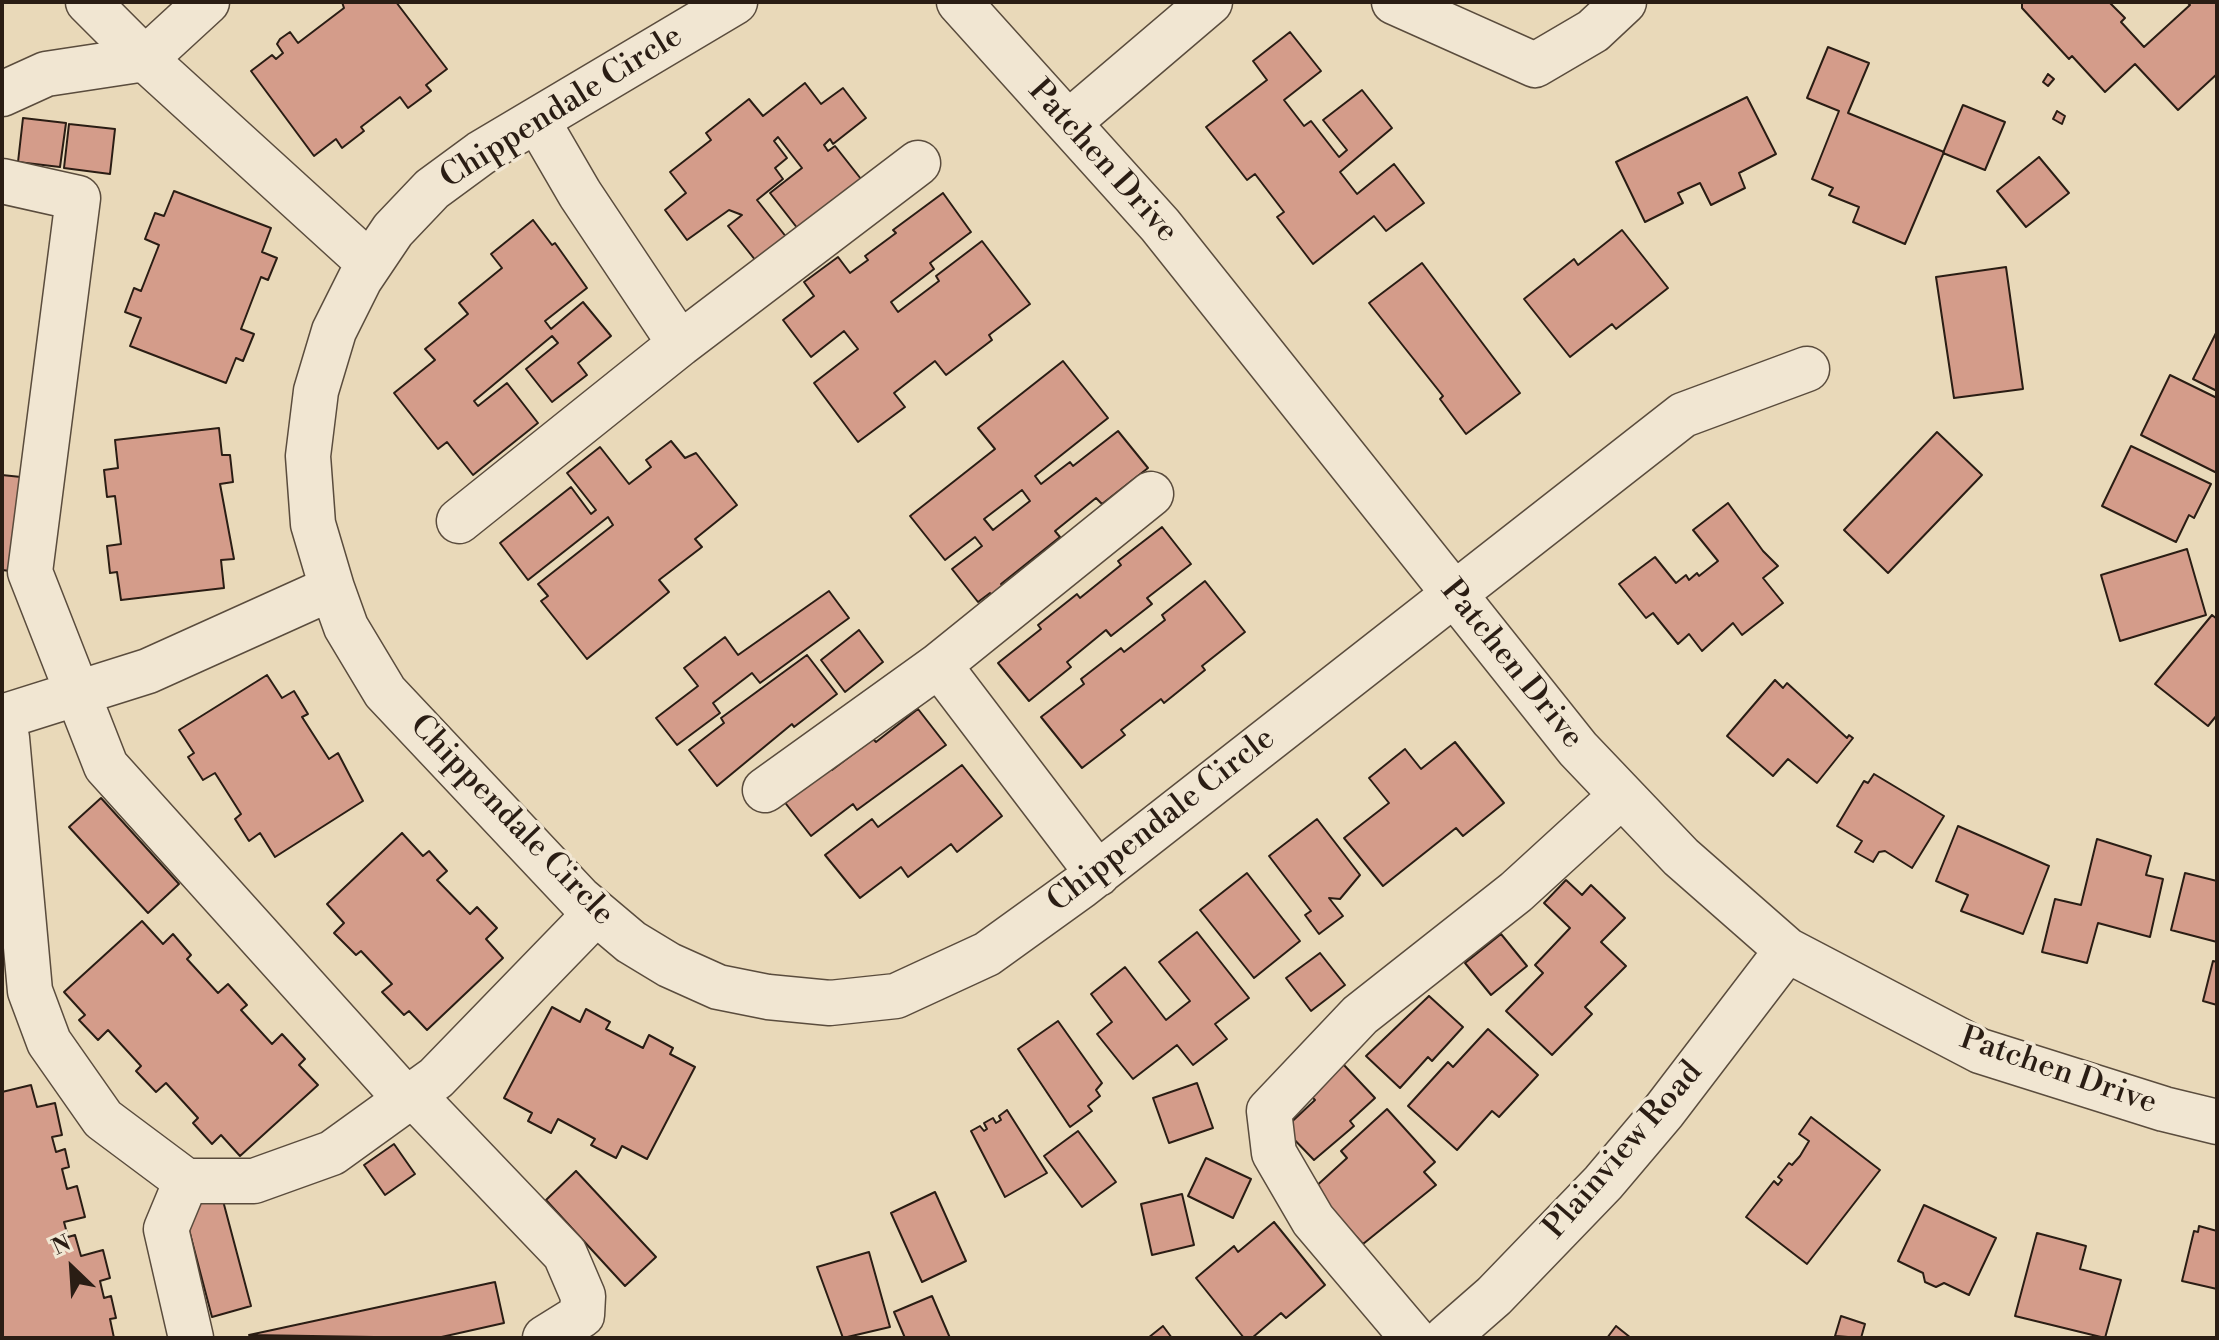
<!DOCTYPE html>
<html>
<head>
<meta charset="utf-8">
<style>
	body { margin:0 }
	#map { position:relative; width:2219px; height:1340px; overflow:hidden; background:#e9d9b9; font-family:"Libre Bodoni",serif }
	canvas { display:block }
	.frame { position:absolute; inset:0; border:4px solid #2a1d14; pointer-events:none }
	.north { position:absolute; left:32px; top:1228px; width:80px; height:80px; -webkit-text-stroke:6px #f1e6d2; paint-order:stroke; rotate:335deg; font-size:22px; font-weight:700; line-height:32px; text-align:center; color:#2a1d14 }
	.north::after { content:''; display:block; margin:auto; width:28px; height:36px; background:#2a1d14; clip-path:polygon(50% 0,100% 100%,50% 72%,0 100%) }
</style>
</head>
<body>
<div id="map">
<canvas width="2219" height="1340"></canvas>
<div class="frame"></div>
<div class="north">N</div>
</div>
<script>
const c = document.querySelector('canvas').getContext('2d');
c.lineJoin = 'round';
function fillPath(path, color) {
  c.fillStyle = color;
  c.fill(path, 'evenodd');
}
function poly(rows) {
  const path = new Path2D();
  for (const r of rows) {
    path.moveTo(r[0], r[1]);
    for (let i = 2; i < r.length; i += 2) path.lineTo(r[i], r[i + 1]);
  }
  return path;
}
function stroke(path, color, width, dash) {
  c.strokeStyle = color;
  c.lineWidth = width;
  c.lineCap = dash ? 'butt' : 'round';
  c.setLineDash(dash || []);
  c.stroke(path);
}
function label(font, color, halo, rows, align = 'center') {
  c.font = font + ' "Libre Bodoni",serif';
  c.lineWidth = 7;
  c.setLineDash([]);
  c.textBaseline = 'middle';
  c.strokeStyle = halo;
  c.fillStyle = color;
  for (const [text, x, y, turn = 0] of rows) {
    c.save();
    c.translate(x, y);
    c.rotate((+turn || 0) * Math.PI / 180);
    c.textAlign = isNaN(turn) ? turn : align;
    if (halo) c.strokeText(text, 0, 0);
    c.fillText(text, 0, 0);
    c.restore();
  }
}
const building = poly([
	[396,2,447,69,426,85,431,91,408,108,400,97,361,127,364,131,342,148,336,139,314,156,251,71,272,55,276,59,283,53,277,44,280,39,290,32,298,43,344,8,342,2,396,2],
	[2022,2,2109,2,2125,18,2121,22,2144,47,2190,5,2187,2,2217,2,2217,74,2178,110,2135,64,2105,92,2072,56,2069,59,2022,8,2022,2],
	[1290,32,1321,71,1284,100,1304,126,1311,121,1339,157,1347,150,1323,120,1362,90,1392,128,1340,172,1357,194,1394,164,1424,203,1386,231,1374,216,1313,264,1277,217,1284,212,1255,174,1247,180,1206,127,1267,80,1253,61,1290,32],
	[1828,47,1869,63,1848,113,1944,152,1905,244,1853,222,1859,207,1829,195,1833,188,1812,179,1839,111,1807,98,1828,47],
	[2048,74,2054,79,2048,86,2043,82,2048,74],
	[805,83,821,104,843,88,866,118,833,144,830,139,824,145,828,151,835,146,861,179,798,229,770,193,802,168,778,137,774,141,787,158,775,168,783,179,757,200,787,238,756,261,728,226,742,215,729,210,687,240,665,210,686,193,670,172,711,140,706,133,749,99,763,116,805,83],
	[1747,97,1776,154,1739,173,1745,188,1711,205,1700,183,1678,193,1683,203,1645,222,1616,162,1747,97],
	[1963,105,2005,122,1985,170,1943,153,1963,105],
	[2057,111,2065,116,2062,124,2053,119,2057,111],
	[23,118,66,123,60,167,18,162,23,118],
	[69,124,115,129,110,174,64,168,69,124],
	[2039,157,2069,193,2026,227,1997,191,2039,157],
	[174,191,271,228,262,252,277,258,268,280,261,277,241,329,254,334,243,361,236,358,226,383,130,346,141,318,125,312,134,288,141,291,159,245,145,239,155,213,164,216,174,191],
	[943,193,971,232,930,263,934,269,891,302,898,312,939,281,936,276,982,241,1030,304,989,335,992,340,946,375,935,361,894,393,905,407,858,442,814,383,858,349,844,331,811,357,783,320,814,296,804,282,838,257,850,273,868,260,865,256,896,233,893,230,943,193],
	[533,220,552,245,555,243,587,288,545,321,551,329,583,302,611,336,578,363,587,375,552,402,526,369,558,343,552,336,474,401,478,406,507,383,538,423,473,475,447,442,438,449,394,393,435,360,425,349,468,314,459,303,502,268,491,254,533,220],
	[1622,230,1668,288,1616,329,1612,324,1570,357,1524,299,1574,259,1578,265,1622,230],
	[1422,263,1520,393,1466,434,1440,399,1443,396,1369,303,1422,263],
	[2006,267,2023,389,1954,398,1936,277,2006,267],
	[2217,331,2217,391,2193,379,2217,331],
	[1063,361,1108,418,1035,476,1041,484,1070,462,1073,466,1118,431,1148,468,1102,504,1096,498,1055,531,1060,537,1001,584,1006,589,994,599,990,593,978,602,952,569,982,546,975,537,945,560,910,516,995,449,978,428,1063,361],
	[1022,490,1030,501,993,530,984,519,1022,490],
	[2170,375,2217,398,2217,473,2141,435,2170,375],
	[219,428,222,455,230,455,233,482,220,484,234,559,221,560,224,588,121,600,117,572,110,573,107,546,121,544,115,496,107,497,104,470,118,468,115,440,219,428],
	[1937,432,1982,475,1888,573,1844,530,1937,432],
	[671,441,685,458,696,453,737,505,695,539,702,547,659,580,669,592,587,659,541,601,548,596,538,584,613,525,608,517,528,580,500,543,571,487,591,514,596,510,567,473,600,447,629,484,651,467,646,460,671,441],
	[2131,446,2211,484,2194,518,2189,515,2176,542,2102,506,2131,446],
	[2,475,21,477,10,571,2,570,2,475],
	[1728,503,1763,551,1778,566,1763,578,1783,603,1742,635,1733,623,1702,651,1689,634,1678,644,1653,613,1646,618,1619,584,1655,557,1676,583,1686,575,1689,580,1697,573,1699,576,1718,561,1693,530,1728,503],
	[1162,527,1191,564,1147,598,1152,604,1111,636,1106,630,1067,662,1071,667,1029,701,998,663,1041,629,1038,625,1077,594,1080,598,1121,565,1118,561,1162,527],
	[2187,549,2206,615,2120,641,2101,575,2187,549],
	[1205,581,1245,632,1202,666,1205,670,1164,703,1161,699,1121,730,1125,735,1082,768,1041,717,1084,684,1081,679,1121,648,1124,652,1165,620,1162,615,1205,581],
	[829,591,849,618,760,683,752,673,713,703,720,713,677,745,656,718,698,686,684,668,725,637,738,655,829,591],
	[2212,615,2217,619,2217,715,2208,726,2155,684,2212,615],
	[859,630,883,662,845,692,821,660,859,630],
	[807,655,837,694,794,727,792,724,717,786,689,750,724,723,721,718,807,655],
	[267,675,282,698,294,691,308,714,302,717,329,759,338,753,363,801,275,857,260,833,249,841,235,819,241,814,215,773,203,780,188,757,194,753,179,730,267,675],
	[1775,680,1783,688,1787,683,1847,738,1849,735,1853,738,1817,783,1788,759,1773,776,1727,736,1775,680],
	[918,709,946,745,857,810,853,804,811,836,783,800,828,765,832,770,873,739,876,742,918,709],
	[1455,742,1504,803,1463,836,1456,828,1383,886,1344,838,1389,803,1369,778,1405,749,1421,769,1455,742],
	[962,765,1002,816,957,852,951,844,908,877,901,867,860,898,825,855,872,819,878,827,962,765],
	[1874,774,1944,816,1912,868,1885,851,1879,852,1873,862,1855,852,1862,841,1837,826,1864,781,1868,783,1874,774],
	[101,798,179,884,148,913,69,827,101,798],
	[1317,819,1360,875,1340,899,1329,898,1343,916,1319,934,1305,915,1311,911,1269,856,1317,819],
	[1958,826,2049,866,2023,934,1961,911,1968,895,1936,881,1958,826],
	[402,833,423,856,429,851,447,871,437,880,470,914,477,907,497,928,486,939,503,958,427,1030,409,1011,404,1015,382,992,392,984,361,951,356,955,334,933,344,923,327,904,402,833],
	[2097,839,2151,856,2146,875,2163,879,2150,937,2098,923,2087,963,2042,952,2055,899,2081,905,2097,839],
	[1247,873,1300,941,1254,978,1200,910,1247,873],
	[2185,873,2217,881,2217,942,2171,930,2185,873],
	[1566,880,1582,895,1591,885,1625,918,1601,942,1626,966,1585,1007,1592,1014,1552,1055,1506,1011,1543,973,1535,965,1570,928,1544,903,1566,880],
	[142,921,163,944,173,934,191,955,187,959,218,993,228,984,247,1005,241,1010,272,1044,282,1034,305,1059,299,1065,318,1085,240,1156,221,1135,212,1144,193,1123,198,1118,166,1083,156,1092,136,1071,141,1066,108,1030,98,1040,79,1020,85,1015,64,992,142,921],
	[1197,932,1249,998,1215,1024,1227,1039,1193,1065,1177,1045,1133,1079,1097,1034,1112,1022,1091,994,1125,967,1166,1020,1190,1001,1159,962,1197,932],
	[1501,934,1527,966,1491,995,1465,963,1501,934],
	[1320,953,1345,985,1311,1011,1286,978,1320,953],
	[2213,961,2217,962,2217,1005,2203,1001,2213,961],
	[1429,996,1463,1027,1432,1061,1428,1057,1400,1088,1366,1056,1429,996],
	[552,1007,580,1022,586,1009,610,1022,606,1029,643,1048,649,1035,673,1048,670,1054,695,1067,647,1159,622,1146,616,1158,591,1145,595,1139,558,1119,551,1133,528,1121,532,1113,504,1098,552,1007],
	[1058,1021,1102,1083,1096,1090,1100,1096,1088,1106,1092,1111,1070,1127,1018,1049,1058,1021],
	[1488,1029,1538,1075,1499,1117,1492,1111,1457,1150,1408,1106,1448,1062,1453,1067,1488,1029],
	[1343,1064,1375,1098,1350,1121,1354,1126,1314,1160,1284,1129,1315,1100,1311,1096,1343,1064],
	[1197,1083,1213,1128,1169,1143,1153,1098,1197,1083],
	[31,1085,37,1107,55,1103,62,1135,52,1137,56,1152,65,1149,69,1167,62,1169,67,1189,77,1186,85,1217,64,1222,68,1237,75,1235,81,1256,103,1250,110,1278,100,1281,104,1298,111,1296,116,1318,110,1319,114,1338,2,1338,2,1092,31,1085],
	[1387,1109,1435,1162,1424,1172,1436,1185,1363,1244,1313,1189,1347,1158,1341,1151,1387,1109],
	[1007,1110,1047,1173,1005,1197,971,1131,980,1126,984,1131,987,1129,984,1123,993,1118,996,1123,1001,1120,999,1116,1007,1110],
	[1811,1117,1880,1170,1807,1264,1746,1217,1774,1181,1778,1185,1782,1180,1778,1177,1789,1163,1792,1165,1800,1156,1809,1141,1799,1134,1811,1117],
	[1078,1131,1116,1182,1082,1207,1044,1156,1078,1131],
	[394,1144,415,1174,385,1195,364,1165,394,1144],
	[1206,1158,1251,1179,1233,1218,1188,1196,1206,1158],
	[576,1171,656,1257,625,1286,546,1200,576,1171],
	[935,1192,966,1261,922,1282,891,1213,935,1192],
	[1182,1194,1194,1245,1152,1255,1141,1204,1182,1194],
	[222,1197,251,1306,212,1317,183,1207,222,1197],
	[1924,1205,1996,1238,1969,1295,1944,1283,1936,1287,1925,1282,1923,1273,1898,1261,1924,1205],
	[1274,1222,1325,1285,1286,1318,1281,1313,1252,1338,1244,1338,1196,1278,1234,1246,1238,1252,1274,1222],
	[2199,1226,2217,1231,2217,1289,2182,1281,2194,1231,2198,1232,2199,1226],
	[2037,1233,2086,1246,2080,1269,2121,1280,2105,1338,2015,1316,2037,1233],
	[869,1252,890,1327,843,1338,817,1267,869,1252],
	[495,1282,504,1323,437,1338,249,1335,495,1282],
	[932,1296,950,1338,905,1338,894,1312,932,1296],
	[1841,1316,1865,1324,1861,1338,1835,1336,1841,1316],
	[1163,1326,1172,1338,1148,1338,1163,1326],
	[1616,1326,1631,1338,1607,1338,1616,1326]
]);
const minor = poly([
	[88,2,145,59,207,2],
	[735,2,481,153,432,189,393,230,360,279,334,331,316,391,308,456,313,524,332,588,346,627,385,692,580,899,631,942,669,965,718,987,768,997,830,1003,896,996,987,954,1080,887,1683,415,1807,369],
	[959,2,1160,225,1578,749,1681,857,1787,950,1980,1051,2164,1109,2217,1122],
	[1394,2,1535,65,1593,31,1624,2],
	[2,94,46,74,145,59,370,264],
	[1068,123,1210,2],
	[2,181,78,198,30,572,106,766,406,1099],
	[680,344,918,163],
	[459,521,680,344,580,194,537,120],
	[939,665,1151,494],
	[2,717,148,671,332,588],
	[2,724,7,738,30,991,49,1042,103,1119,186,1181,254,1181,332,1153,436,1078,596,913],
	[765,790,939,665,1098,874],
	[413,1095,565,1254,583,1296,582,1315,545,1338],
	[186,1181,166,1229,191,1338],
	[1413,1338,1313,1220,1274,1153,1269,1111,1360,1015,1516,892,1621,796],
	[1446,1338,1494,1296,1603,1183,1664,1111,1787,950]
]);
const streetNames = [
	["Chippendale Circle",562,108,-32],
	["Patchen Drive",1102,162,48],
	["Patchen Drive",1511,665,51],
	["Chippendale Circle",511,821,46],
	["Chippendale Circle",1162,821,-38],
	["Patchen Drive",2058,1072,19],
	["Plainview Road",1624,1151,-49]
];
fillPath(building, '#d49c8a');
stroke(building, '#2a1d14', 2);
stroke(minor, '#5a4c3d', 47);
stroke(minor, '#f1e6d2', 44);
label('32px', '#2a1d14', '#f1e6d2', streetNames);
</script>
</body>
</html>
